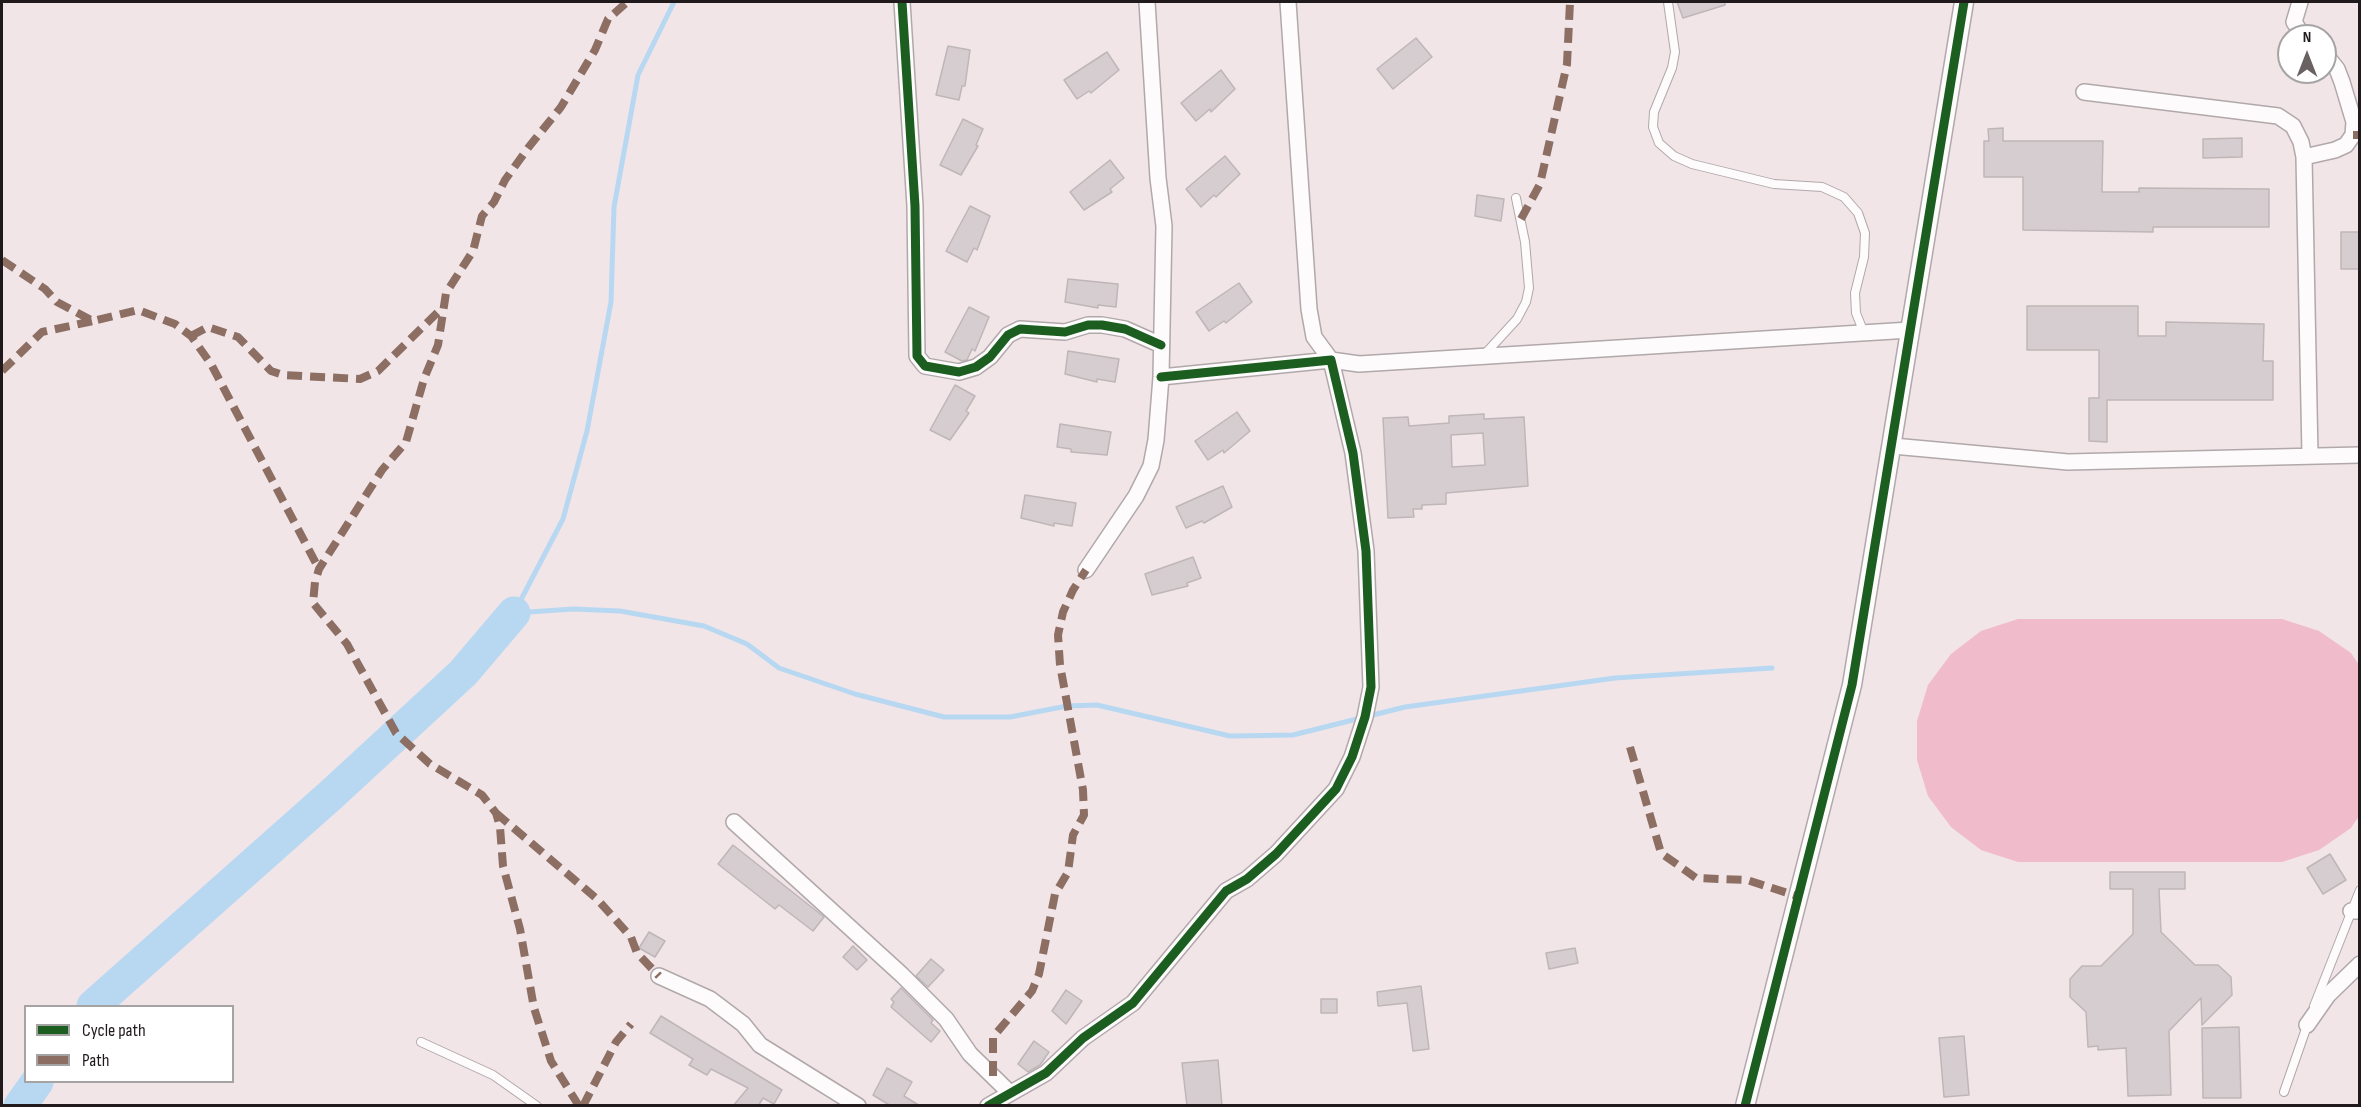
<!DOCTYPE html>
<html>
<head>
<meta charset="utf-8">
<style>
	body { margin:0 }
	#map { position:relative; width:2361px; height:1107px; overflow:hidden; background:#f1e5e8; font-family:"Sofia Sans Condensed",sans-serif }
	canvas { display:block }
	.frame { position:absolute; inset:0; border:3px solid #211a1c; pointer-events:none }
	.legend { position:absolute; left:24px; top:1005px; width:210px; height:78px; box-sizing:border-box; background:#fff; border:2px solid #a6a3a4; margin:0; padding:8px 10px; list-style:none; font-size:18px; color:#211a1c }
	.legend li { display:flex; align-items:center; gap:12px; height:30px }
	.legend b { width:30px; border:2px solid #a6a3a4 }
	.north { position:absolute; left:2277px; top:24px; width:60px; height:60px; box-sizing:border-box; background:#fff; border:2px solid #a6a3a4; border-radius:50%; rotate:0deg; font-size:16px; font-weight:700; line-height:24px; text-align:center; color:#211a1c }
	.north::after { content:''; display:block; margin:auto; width:21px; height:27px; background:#6a6163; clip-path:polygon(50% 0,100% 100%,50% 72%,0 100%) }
</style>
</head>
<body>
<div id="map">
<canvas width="2361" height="1107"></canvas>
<div class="frame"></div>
<ul class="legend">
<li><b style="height:8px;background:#1b5e20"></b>Cycle path</li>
<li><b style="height:8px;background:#8d6e63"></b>Path</li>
</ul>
<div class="north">N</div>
</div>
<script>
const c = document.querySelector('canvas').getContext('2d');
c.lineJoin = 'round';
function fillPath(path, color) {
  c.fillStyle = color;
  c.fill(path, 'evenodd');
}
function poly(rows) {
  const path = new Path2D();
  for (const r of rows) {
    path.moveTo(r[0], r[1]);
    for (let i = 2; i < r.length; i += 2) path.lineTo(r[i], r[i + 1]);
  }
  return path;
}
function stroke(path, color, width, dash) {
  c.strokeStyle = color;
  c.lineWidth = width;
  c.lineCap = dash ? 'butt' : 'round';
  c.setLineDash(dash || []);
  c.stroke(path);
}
const green = poly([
	[2018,619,2282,619,2319,631,2351,653,2359,665,2359,816,2351,828,2319,850,2282,862,2018,862,1981,850,1951,827,1928,796,1917,760,1917,721,1928,685,1951,654,1981,631]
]);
const stream = poly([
	[514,613,573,609,620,611,704,626,747,644,779,668,855,694,944,717,1010,717,1067,706,1097,705,1230,736,1293,735,1405,707,1615,678,1772,668],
	[514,613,563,519,587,431,611,302,614,207,638,75,674,2]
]);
const river = poly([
	[93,1006,332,794,463,673,514,613],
	[20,1106,37,1082]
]);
const building = poly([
	[1677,2,1725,2,1725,5,1683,18,1677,2],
	[1416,38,1432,57,1393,89,1377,69,1416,38],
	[948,46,970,50,965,86,962,86,959,100,936,95,948,46],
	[1107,52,1119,70,1091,93,1089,91,1077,99,1064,80,1107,52],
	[1221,70,1235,89,1211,112,1210,109,1196,121,1181,103,1221,70],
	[963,119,983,129,976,145,978,146,961,175,940,165,963,119],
	[2003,128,2003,141,2103,141,2102,192,2139,192,2139,188,2269,189,2269,227,2153,227,2153,232,2023,230,2023,177,1984,177,1984,141,1989,141,1988,129,2003,128],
	[2242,138,2242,157,2203,158,2203,139,2242,138],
	[1225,156,1240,174,1216,197,1214,195,1201,207,1186,189,1225,156],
	[1110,160,1124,178,1110,189,1112,192,1084,210,1070,192,1110,160],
	[1477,195,1504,199,1501,221,1475,216,1477,195],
	[970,206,990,216,977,250,974,248,967,262,946,251,970,206],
	[2341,232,2360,232,2360,269,2341,269,2341,232],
	[1068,279,1118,284,1116,307,1098,305,1098,308,1065,302,1068,279],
	[1239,283,1252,302,1226,323,1224,321,1209,331,1196,312,1239,283],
	[2027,306,2138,306,2138,336,2166,336,2166,322,2264,324,2263,361,2273,361,2273,400,2107,400,2107,442,2089,441,2089,398,2099,398,2099,350,2027,350,2027,306],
	[969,307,989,317,975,351,972,349,967,360,962,361,945,352,969,307],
	[1068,351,1119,359,1115,382,1097,379,1097,382,1065,374,1068,351],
	[955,385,975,396,966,411,969,413,950,440,930,430,955,385],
	[1237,412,1250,431,1224,453,1223,450,1208,460,1195,441,1237,412],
	[1484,414,1484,419,1524,417,1528,486,1446,493,1446,504,1422,505,1422,509,1413,509,1414,517,1388,518,1383,418,1408,417,1409,426,1449,423,1449,416,1484,414],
	[1483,433,1485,465,1452,467,1451,435,1483,433],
	[1060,424,1111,432,1107,455,1071,452,1071,449,1057,447,1060,424],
	[1223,486,1232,507,1204,523,1202,521,1186,528,1176,507,1223,486],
	[1025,495,1076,503,1072,526,1054,523,1054,526,1021,518,1025,495],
	[1193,557,1201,578,1187,583,1188,586,1152,595,1145,574,1193,557],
	[733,845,824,917,813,931,779,905,775,909,718,864,733,845],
	[2330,854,2346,880,2323,894,2307,868,2330,854],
	[2110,872,2185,872,2185,889,2159,889,2161,932,2195,965,2218,965,2231,977,2232,995,2202,1025,2201,998,2169,1031,2171,1095,2128,1096,2126,1048,2098,1050,2098,1046,2088,1047,2086,1012,2070,997,2070,979,2082,966,2101,966,2133,934,2133,889,2110,889,2110,872],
	[649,932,665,941,655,957,639,948,649,932],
	[853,946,867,960,857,970,843,957,853,946],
	[1575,948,1578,963,1549,969,1546,953,1575,948],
	[931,959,944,970,928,987,916,976,931,959],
	[1421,986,1429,1049,1413,1051,1407,1003,1378,1006,1377,992,1421,986],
	[901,988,933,1020,931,1023,940,1031,931,1042,891,1007,894,1002,891,999,901,988],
	[1066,990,1082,1001,1066,1024,1052,1011,1066,990],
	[1321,999,1337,999,1337,1013,1321,1013,1321,999],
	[661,1016,782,1090,774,1104,763,1098,758,1106,733,1106,748,1088,711,1069,707,1075,689,1065,693,1059,650,1033,661,1016],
	[2239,1027,2241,1098,2203,1098,2202,1028,2239,1027],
	[1964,1036,1969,1095,1944,1097,1939,1038,1964,1036],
	[1034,1041,1049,1052,1040,1065,1028,1072,1018,1064,1034,1041],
	[1218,1060,1222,1106,1187,1106,1182,1063,1218,1060],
	[887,1068,912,1082,904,1096,920,1106,891,1106,873,1095,887,1068]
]);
const service = poly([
	[1668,2,1675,52,1672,68,1654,112,1653,127,1659,143,1674,156,1692,164,1774,184,1822,187,1844,197,1858,213,1865,233,1864,257,1855,293,1856,313,1864,333],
	[1484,355,1517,319,1526,302,1529,288,1525,242,1516,198],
	[2314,1006,2360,890],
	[421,1042,493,1075,537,1106],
	[2284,1092,2308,1023]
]);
const minor = poly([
	[902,2,915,206,917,356,925,366,959,372,976,367,990,357,1008,335,1020,329,1065,332,1088,325,1102,325,1125,329,1161,345],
	[1288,2,1309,309,1314,337,1331,360,1359,364,1910,330],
	[2300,2,2294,22,2303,36],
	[2084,92,2278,116,2293,126,2301,142,2304,157,2310,456],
	[2304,157,2335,150,2346,145,2353,135,2354,122,2342,82,2337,69,2325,54],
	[1893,446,2068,462,2360,455],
	[1086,570,1136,496,1151,466,1156,440,1161,377,1164,226,1158,178,1147,2],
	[734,822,902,975,946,1019,970,1054,1010,1093],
	[2351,911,2360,911],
	[659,976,710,999,743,1024,760,1045,858,1106],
	[2307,1025,2328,995,2360,964],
	[988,1106,1046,1073,1083,1038,1133,1003,1226,891,1247,879,1276,854,1336,789,1352,757,1365,717,1371,687,1366,551,1353,453,1331,360,1161,377]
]);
const tertiary = poly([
	[1745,1106,1852,685,1964,2]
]);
const quiet = poly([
	[2353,135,2360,135],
	[1521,219,1540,184,1567,64,1570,2],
	[2,260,45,289,57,302,93,321,138,310,175,324,191,336,211,364,319,569],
	[191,336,208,327,238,337,271,371,283,375,360,379,378,371,442,308],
	[2,371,42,332,93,321],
	[1630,747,1661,853,1696,878,1747,880,1797,896],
	[496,813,597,899,631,937,637,953,659,976],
	[993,1076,993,1037,1032,991,1039,974,1055,894,1068,872,1073,835,1084,815,1083,790,1060,665,1058,635,1063,612,1073,590,1086,570],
	[579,1106,551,1061,534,1008,520,929,503,866,500,827,496,813,482,795,430,764,396,733,347,644,313,603,315,582,319,569,382,470,406,442,424,379,438,345,446,293,473,251,482,216,494,202,505,180,528,148,561,107,595,50,608,19,627,2],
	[583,1106,616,1042,631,1024]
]);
const cycleway = poly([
	[902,2,915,206,917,356,925,366,959,372,976,367,990,357,1008,335,1020,329,1065,332,1088,325,1102,325,1125,329,1161,345],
	[988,1106,1046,1073,1083,1038,1133,1003,1226,891,1247,879,1276,854,1336,789,1352,757,1365,717,1371,687,1366,551,1353,453,1331,360,1161,377],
	[1745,1106,1852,685,1964,2]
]);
fillPath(green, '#f0bbcb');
stroke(stream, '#b8d8f2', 5);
stroke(river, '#b8d8f2', 33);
fillPath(building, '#d5cdcf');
stroke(building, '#bfb6b8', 1.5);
stroke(service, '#b1a8aa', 10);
stroke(minor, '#b1a8aa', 18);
stroke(tertiary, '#b1a8aa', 21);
stroke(service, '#fdfbfc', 8);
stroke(minor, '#fdfbfc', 15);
stroke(tertiary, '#fdfbfc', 18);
stroke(quiet, '#8d6e63', 8, [15, 8]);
stroke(cycleway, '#1b5e20', 9);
</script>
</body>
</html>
